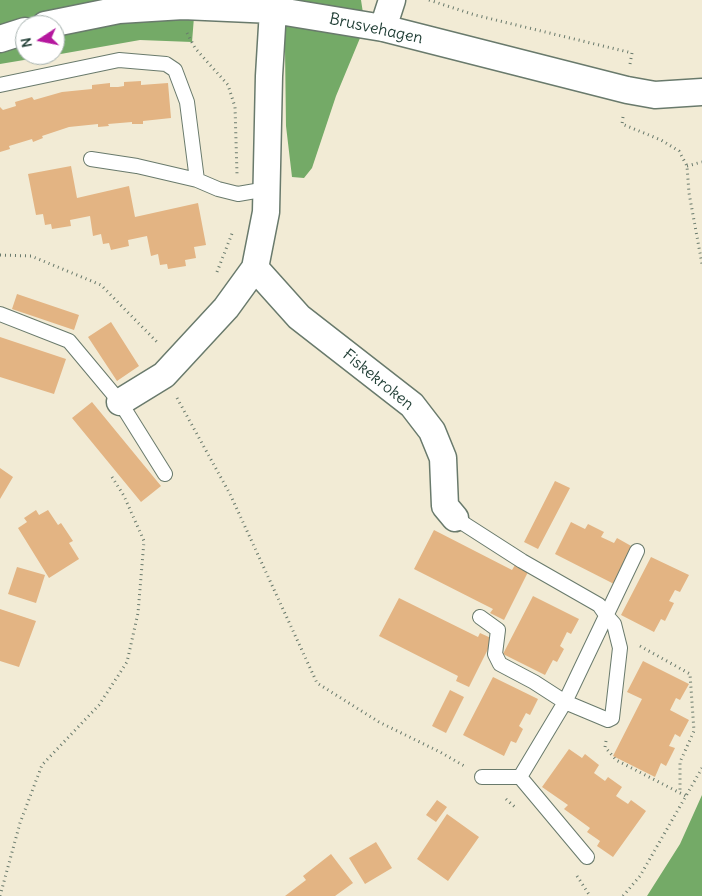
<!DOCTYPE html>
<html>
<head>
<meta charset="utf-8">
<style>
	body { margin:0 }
	#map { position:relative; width:702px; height:896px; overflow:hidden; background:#f2ebd5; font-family:Delius,sans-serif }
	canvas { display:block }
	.north { position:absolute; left:15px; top:15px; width:50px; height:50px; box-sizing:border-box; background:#fff; border:1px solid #a5b1ae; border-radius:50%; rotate:259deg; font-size:14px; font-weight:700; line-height:20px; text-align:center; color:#1f3d34 }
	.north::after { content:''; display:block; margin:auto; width:18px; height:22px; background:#b5179e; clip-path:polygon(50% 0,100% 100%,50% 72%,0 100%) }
</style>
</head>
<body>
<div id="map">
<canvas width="702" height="896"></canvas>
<div class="north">N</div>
</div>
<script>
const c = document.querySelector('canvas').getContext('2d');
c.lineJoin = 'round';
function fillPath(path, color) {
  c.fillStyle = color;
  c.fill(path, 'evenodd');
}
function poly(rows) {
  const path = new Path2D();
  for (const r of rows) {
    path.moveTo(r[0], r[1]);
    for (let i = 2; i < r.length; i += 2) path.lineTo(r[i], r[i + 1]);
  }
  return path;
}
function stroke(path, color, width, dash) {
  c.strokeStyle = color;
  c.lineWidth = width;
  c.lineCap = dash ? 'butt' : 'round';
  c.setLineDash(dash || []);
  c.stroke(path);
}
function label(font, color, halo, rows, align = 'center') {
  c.font = font + ' Delius,sans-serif';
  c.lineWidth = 4;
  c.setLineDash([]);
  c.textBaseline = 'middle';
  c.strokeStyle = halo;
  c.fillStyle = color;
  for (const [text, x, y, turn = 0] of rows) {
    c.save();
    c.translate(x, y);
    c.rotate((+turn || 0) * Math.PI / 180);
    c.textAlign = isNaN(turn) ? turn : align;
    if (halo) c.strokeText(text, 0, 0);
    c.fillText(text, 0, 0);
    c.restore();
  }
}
const forest = poly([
	[0,0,233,0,194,17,192,42,140,40,55,55,55,25,25,25,25,55,54,55,0,64],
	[275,0,361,0,365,26,336,96,312,168,304,178,292,177,286,126,285,49],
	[702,795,702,896,647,896,680,844]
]);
const building = poly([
	[141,81,141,85,168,83,171,118,143,121,143,124,132,124,132,122,108,124,109,126,98,127,98,124,69,127,42,136,43,138,33,142,32,139,9,146,10,149,0,152,0,107,3,110,16,106,15,102,32,97,34,100,62,92,92,89,92,85,110,83,110,87,118,87,124,86,124,82],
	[71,166,77,198,129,186,135,217,198,203,206,245,194,247,196,258,185,260,186,266,168,269,167,264,160,265,158,254,151,256,147,236,128,240,129,246,111,250,109,243,103,244,101,234,93,236,90,216,70,220,71,226,52,229,51,224,45,225,43,214,36,215,28,174],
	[17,294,79,315,74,330,12,309],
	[111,322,139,366,117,381,88,337],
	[0,337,66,359,54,394,0,377],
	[92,402,161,486,141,502,72,418],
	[0,468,13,477,0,499],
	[555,481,570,488,538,549,524,542],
	[36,510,39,515,48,510,58,525,61,523,73,541,69,543,79,559,49,578,18,528,27,522,24,518],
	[571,522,585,529,588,524,604,532,601,537,614,543,617,538,633,547,614,584,555,554],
	[434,530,512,570,515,565,528,572,504,620,490,613,493,609,414,569],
	[651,557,689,575,680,592,675,590,669,601,674,603,665,621,661,619,654,632,621,615],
	[17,567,45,575,36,603,8,594],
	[533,596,579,619,571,634,567,632,560,646,564,649,557,662,553,660,545,675,503,654],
	[399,598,478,637,480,633,493,639,469,687,456,681,458,676,379,636],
	[0,609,36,621,19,667,0,661],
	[643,661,689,684,680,700,676,698,670,710,689,720,680,737,675,734,669,746,675,748,666,766,661,763,655,777,613,756,642,699,627,692],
	[493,677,538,699,530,715,526,713,519,726,523,729,516,743,511,741,504,756,463,735],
	[450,690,464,697,446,733,432,726],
	[569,749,582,758,585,754,599,765,594,773,605,781,608,777,622,787,616,796,628,804,631,800,646,811,613,857,597,846,600,841,587,832,590,828,564,809,568,805,542,787],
	[437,800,447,807,436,822,426,815],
	[447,814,479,837,448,881,417,859],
	[376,842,392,868,365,884,349,858],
	[331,854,353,883,335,896,285,896,306,880,303,876]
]);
const path = poly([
	[429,0,475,15,632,53,630,64],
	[187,33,195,48,228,85,235,107,237,174],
	[623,117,622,124,661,140,679,151,687,166,689,193,702,264],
	[687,166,702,162],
	[0,255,31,256,101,285,157,342],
	[217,272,233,231],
	[177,398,230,494,317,683,379,722,440,752,466,767],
	[640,646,690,674,694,731,680,762,680,793],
	[606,741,605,747,616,760,686,796],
	[506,799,516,808],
	[577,876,590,896],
	[0,896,20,823,42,765,99,705,127,662,138,613,144,541,124,496,112,477],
	[623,896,640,876,702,768]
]);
const lane = poly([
	[0,85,119,60,166,64,175,70,187,102,197,180],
	[91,159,137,166,197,180,218,189,238,194,267,189],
	[0,314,69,341,120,402,165,474],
	[455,518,522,561,599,605,606,615,614,624,620,648,612,718,608,720,565,702,534,682,500,664,495,654,498,630,480,617],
	[482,777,520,777,565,702,637,551],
	[520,777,587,857]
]);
const street = poly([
	[45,25,119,10,183,6,273,10,383,28,627,90,655,95,702,92],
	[383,28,392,0],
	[0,39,25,31],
	[255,268,299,317,412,405,432,431,443,458,445,506,455,518],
	[120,402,164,375,226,308,255,268,266,212,269,76,273,10]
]);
const streetNames = [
	["Brusvehagen",376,29,12],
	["Fiskekroken",378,380,39]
];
fillPath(forest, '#74aa67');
fillPath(building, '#e3b483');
stroke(lane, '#697a6c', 16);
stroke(street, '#697a6c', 29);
stroke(path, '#697a6c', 3, [1, 4]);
stroke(lane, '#fff', 14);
stroke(street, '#fff', 26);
label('16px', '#1f3d34', '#fff', streetNames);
</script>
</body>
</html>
